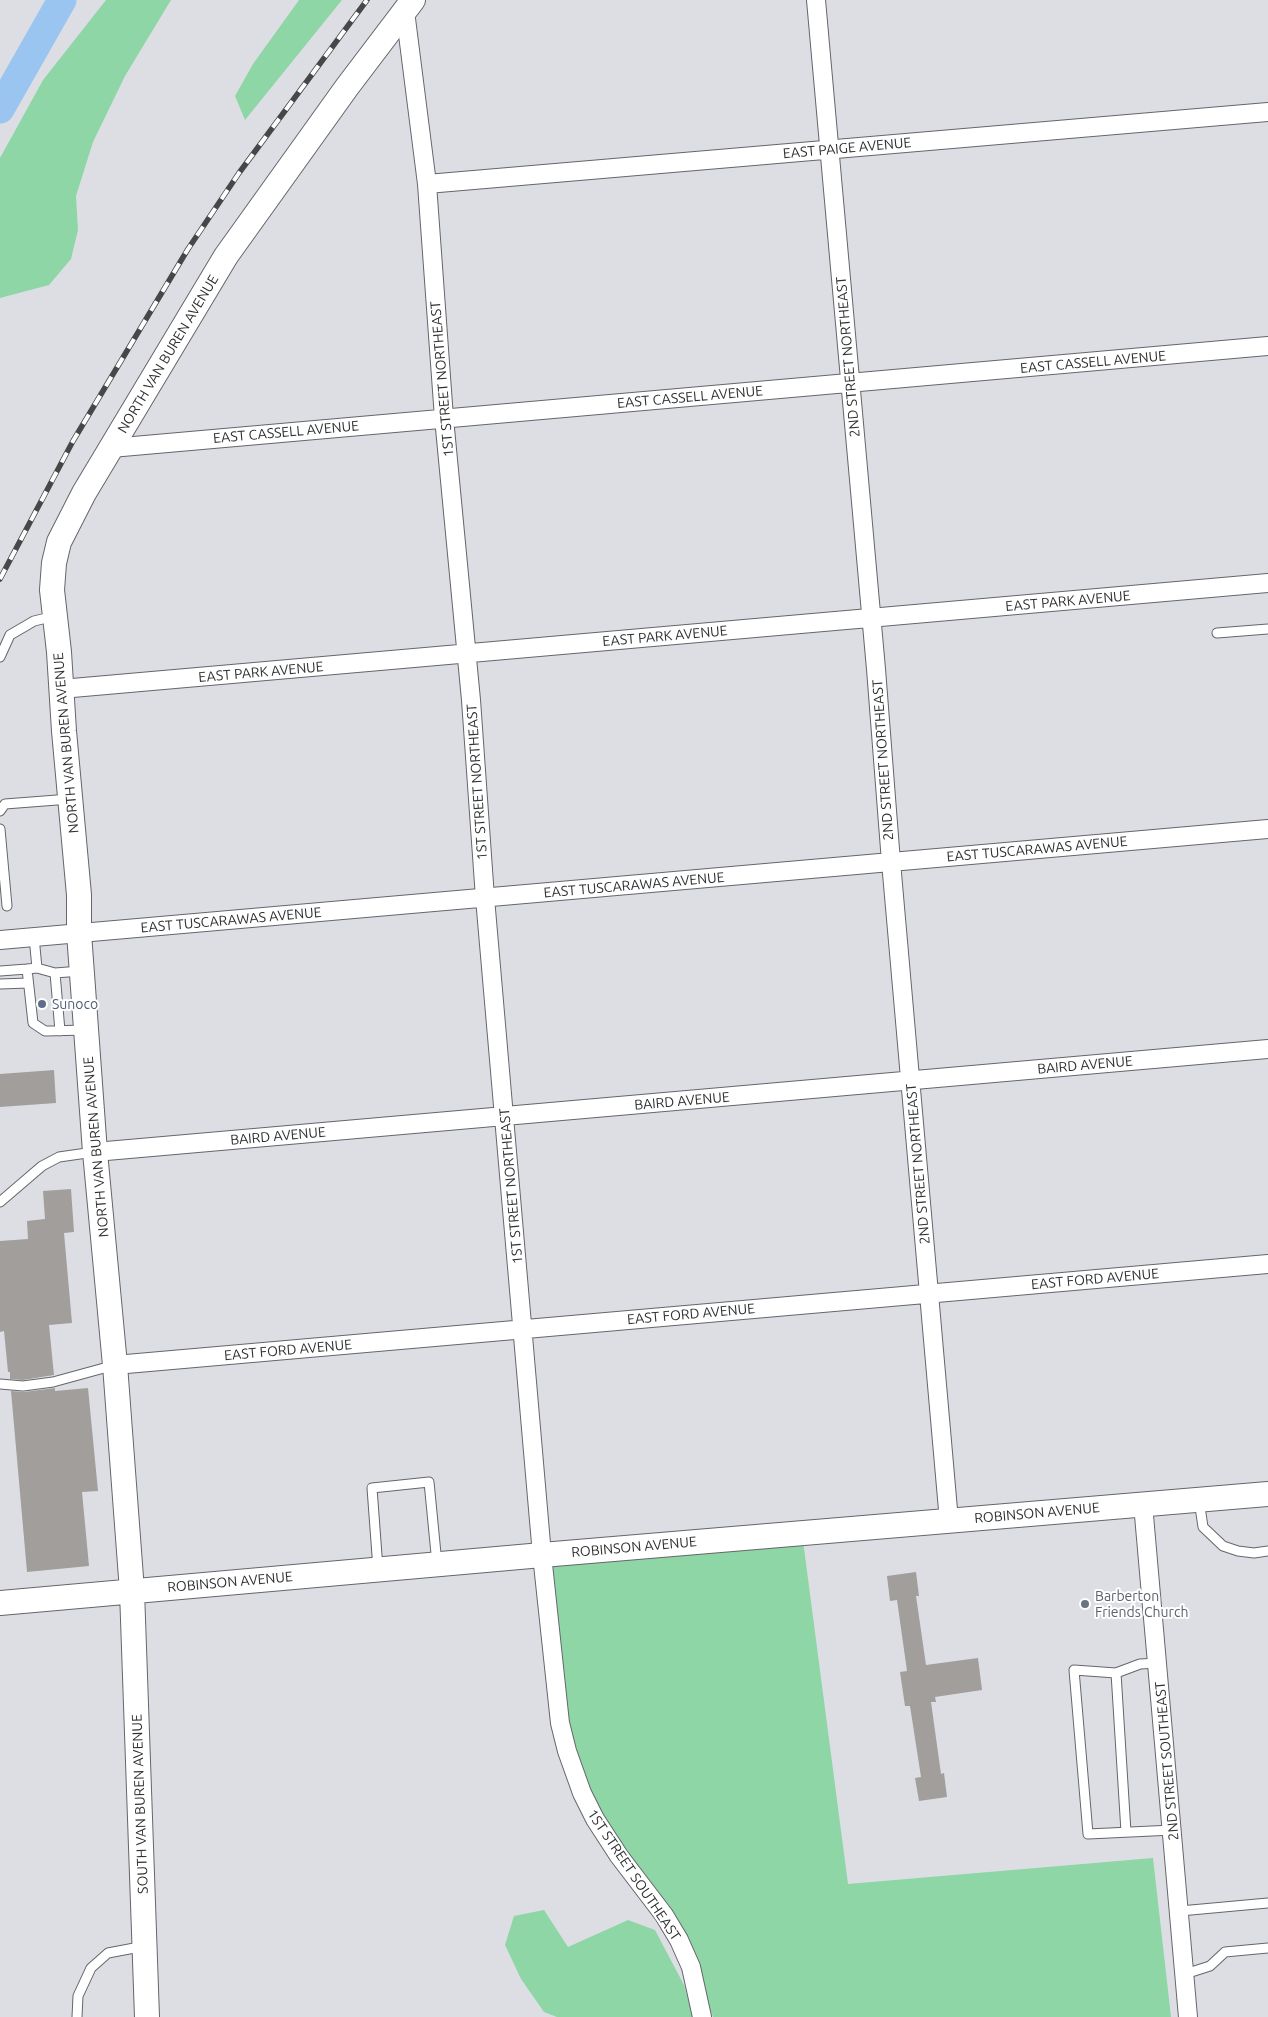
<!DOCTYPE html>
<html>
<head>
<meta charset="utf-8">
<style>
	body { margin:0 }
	canvas { display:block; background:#dcdee3 }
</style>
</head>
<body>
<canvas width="1268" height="2017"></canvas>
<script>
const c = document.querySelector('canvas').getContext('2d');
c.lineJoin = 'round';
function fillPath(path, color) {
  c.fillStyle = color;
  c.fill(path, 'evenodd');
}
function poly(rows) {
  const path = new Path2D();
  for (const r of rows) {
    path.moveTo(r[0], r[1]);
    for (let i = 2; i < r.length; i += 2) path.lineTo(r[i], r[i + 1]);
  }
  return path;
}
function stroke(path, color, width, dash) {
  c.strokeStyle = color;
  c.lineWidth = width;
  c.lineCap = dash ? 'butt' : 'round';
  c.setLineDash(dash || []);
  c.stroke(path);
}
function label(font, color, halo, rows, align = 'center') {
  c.font = font + ' Ubuntu,sans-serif';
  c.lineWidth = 4;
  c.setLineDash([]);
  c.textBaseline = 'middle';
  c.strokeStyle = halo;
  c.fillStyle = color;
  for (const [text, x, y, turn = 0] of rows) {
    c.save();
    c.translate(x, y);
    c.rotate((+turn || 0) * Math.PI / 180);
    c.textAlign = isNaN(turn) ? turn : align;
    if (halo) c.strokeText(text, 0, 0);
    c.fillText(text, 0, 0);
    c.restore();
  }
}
const green = poly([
	[106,0,171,0,125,76,93,142,76,196,78,230,71,259,49,285,0,298,0,158,43,80],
	[299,0,342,0,245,120,235,96,253,64],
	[802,1533,848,1884,1153,1858,1171,2017,713,2017,699,1977,619,1856,567,1751,542,1555],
	[544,1910,568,1947,628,1920,655,1930,684,1985,693,2017,557,2017,544,2012,521,1979,505,1945,514,1916]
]);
const river = poly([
	[0,109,62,0]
]);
const building = poly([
	[54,1070,56,1103,0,1107,0,1074],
	[71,1189,74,1232,64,1233,72,1323,49,1325,54,1375,23,1380,10,1379,10,1372,8,1372,4,1331,0,1332,0,1241,28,1239,27,1221,45,1219,43,1191],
	[55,1388,55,1391,88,1388,98,1491,82,1492,89,1566,27,1572,11,1391,24,1392],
	[916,1572,919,1596,916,1596,926,1665,978,1658,982,1690,935,1697,936,1702,931,1702,941,1774,944,1773,947,1797,919,1801,915,1778,921,1777,910,1706,905,1706,900,1672,907,1671,897,1600,890,1601,887,1576]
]);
const lane = poly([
	[1217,633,1268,629],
	[0,657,10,635,34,621,55,616],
	[0,811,5,804,70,799],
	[0,829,7,906],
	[34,937,37,968],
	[27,969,37,968,55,973,81,971],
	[0,971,27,969,33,1023,45,1031,86,1030],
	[55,973,60,1031],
	[0,984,28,983],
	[0,1202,42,1166,59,1157,94,1152],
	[0,1384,23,1386,53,1382,115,1365],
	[1199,1500,1203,1527,1223,1546,1238,1551,1254,1553,1268,1551],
	[378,1569,372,1488,429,1482,437,1564],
	[1158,1663,1140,1664,1116,1673,1074,1670,1088,1834,1173,1830],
	[1116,1673,1126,1832],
	[1180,1911,1268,1903],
	[1185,1974,1210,1966,1225,1952,1268,1948],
	[77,2017,78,1996,91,1968,108,1953,145,1946]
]);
const street = poly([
	[816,0,876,669,891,862,949,1521],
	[405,11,427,184,444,418,471,700,485,898,542,1555,560,1723,567,1751,582,1793,595,1819,619,1856,664,1915,679,1940,691,1967,702,2017],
	[427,184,1268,112],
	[111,448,1268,346],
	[61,689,1268,583],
	[0,940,1268,829],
	[95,1152,1268,1049],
	[115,1365,1268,1264],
	[1143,1504,1188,2017]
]);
const secondary = poly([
	[0,1603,542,1555,1268,1494],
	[147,2017,132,1591,115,1365,95,1152,79,933,79,895,64,731,59,652,52,590,54,563,59,542,84,493,226,256,347,87,413,0]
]);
const rail = poly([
	[0,579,73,441,188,249,239,173,367,0]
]);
const markers = [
	[42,1004,5,"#5c6f8a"],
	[1085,1604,5,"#6b7280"]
];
const streetNames = [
	["EAST PAIGE AVENUE",847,148,-5],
	["NORTH VAN BUREN AVENUE",168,354,-59],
	["2ND STREET NORTHEAST",848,357,-95],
	["EAST CASSELL AVENUE",1093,362,-5],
	["1ST STREET NORTHEAST",442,379,-95],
	["EAST CASSELL AVENUE",690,397,-5],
	["EAST CASSELL AVENUE",286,432,-5],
	["EAST PARK AVENUE",1068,601,-5],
	["EAST PARK AVENUE",665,636,-5],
	["EAST PARK AVENUE",261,672,-5],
	["NORTH VAN BUREN AVENUE",66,743,-95],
	["2ND STREET NORTHEAST",883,760,-94],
	["1ST STREET NORTHEAST",477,782,-94],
	["EAST TUSCARAWAS AVENUE",1037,849,-5],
	["EAST TUSCARAWAS AVENUE",634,885,-5],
	["EAST TUSCARAWAS AVENUE",231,920,-5],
	["BAIRD AVENUE",1085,1065,-5],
	["BAIRD AVENUE",682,1101,-5],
	["BAIRD AVENUE",278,1136,-5],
	["NORTH VAN BUREN AVENUE",96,1147,-95],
	["2ND STREET NORTHEAST",918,1164,-95],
	["1ST STREET NORTHEAST",511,1186,-95],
	["EAST FORD AVENUE",1095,1279,-5],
	["EAST FORD AVENUE",691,1314,-5],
	["EAST FORD AVENUE",288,1350,-5],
	["ROBINSON AVENUE",1037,1513,-5],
	["ROBINSON AVENUE",634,1547,-5],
	["ROBINSON AVENUE",230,1582,-5],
	["2ND STREET SOUTHEAST",1167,1761,-95],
	["SOUTH VAN BUREN AVENUE",140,1804,-92],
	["1ST STREET SOUTHEAST",634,1875,56]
];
const serviceNames = [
	["Sunoco",52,1004]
];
const worshipNames = [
	["Barberton",1095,1596],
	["Friends Church",1095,1612]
];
fillPath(green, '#8ed6a6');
stroke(river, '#9ac5f0', 29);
fillPath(building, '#a29e9b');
stroke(lane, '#64666a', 11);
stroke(street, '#64666a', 20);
stroke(secondary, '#64666a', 26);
stroke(lane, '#fff', 9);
stroke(street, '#fff', 18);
stroke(secondary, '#fff', 24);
stroke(rail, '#464749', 5.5);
stroke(rail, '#fff', 4, [11]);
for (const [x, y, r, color] of markers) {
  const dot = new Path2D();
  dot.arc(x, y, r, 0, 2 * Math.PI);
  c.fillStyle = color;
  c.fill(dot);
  stroke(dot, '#fff', 2);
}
label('14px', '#2f3031', '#fff', streetNames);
label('14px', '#4e5e75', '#fff', serviceNames, 'left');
label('14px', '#5b616d', '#fff', worshipNames, 'left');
</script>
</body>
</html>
